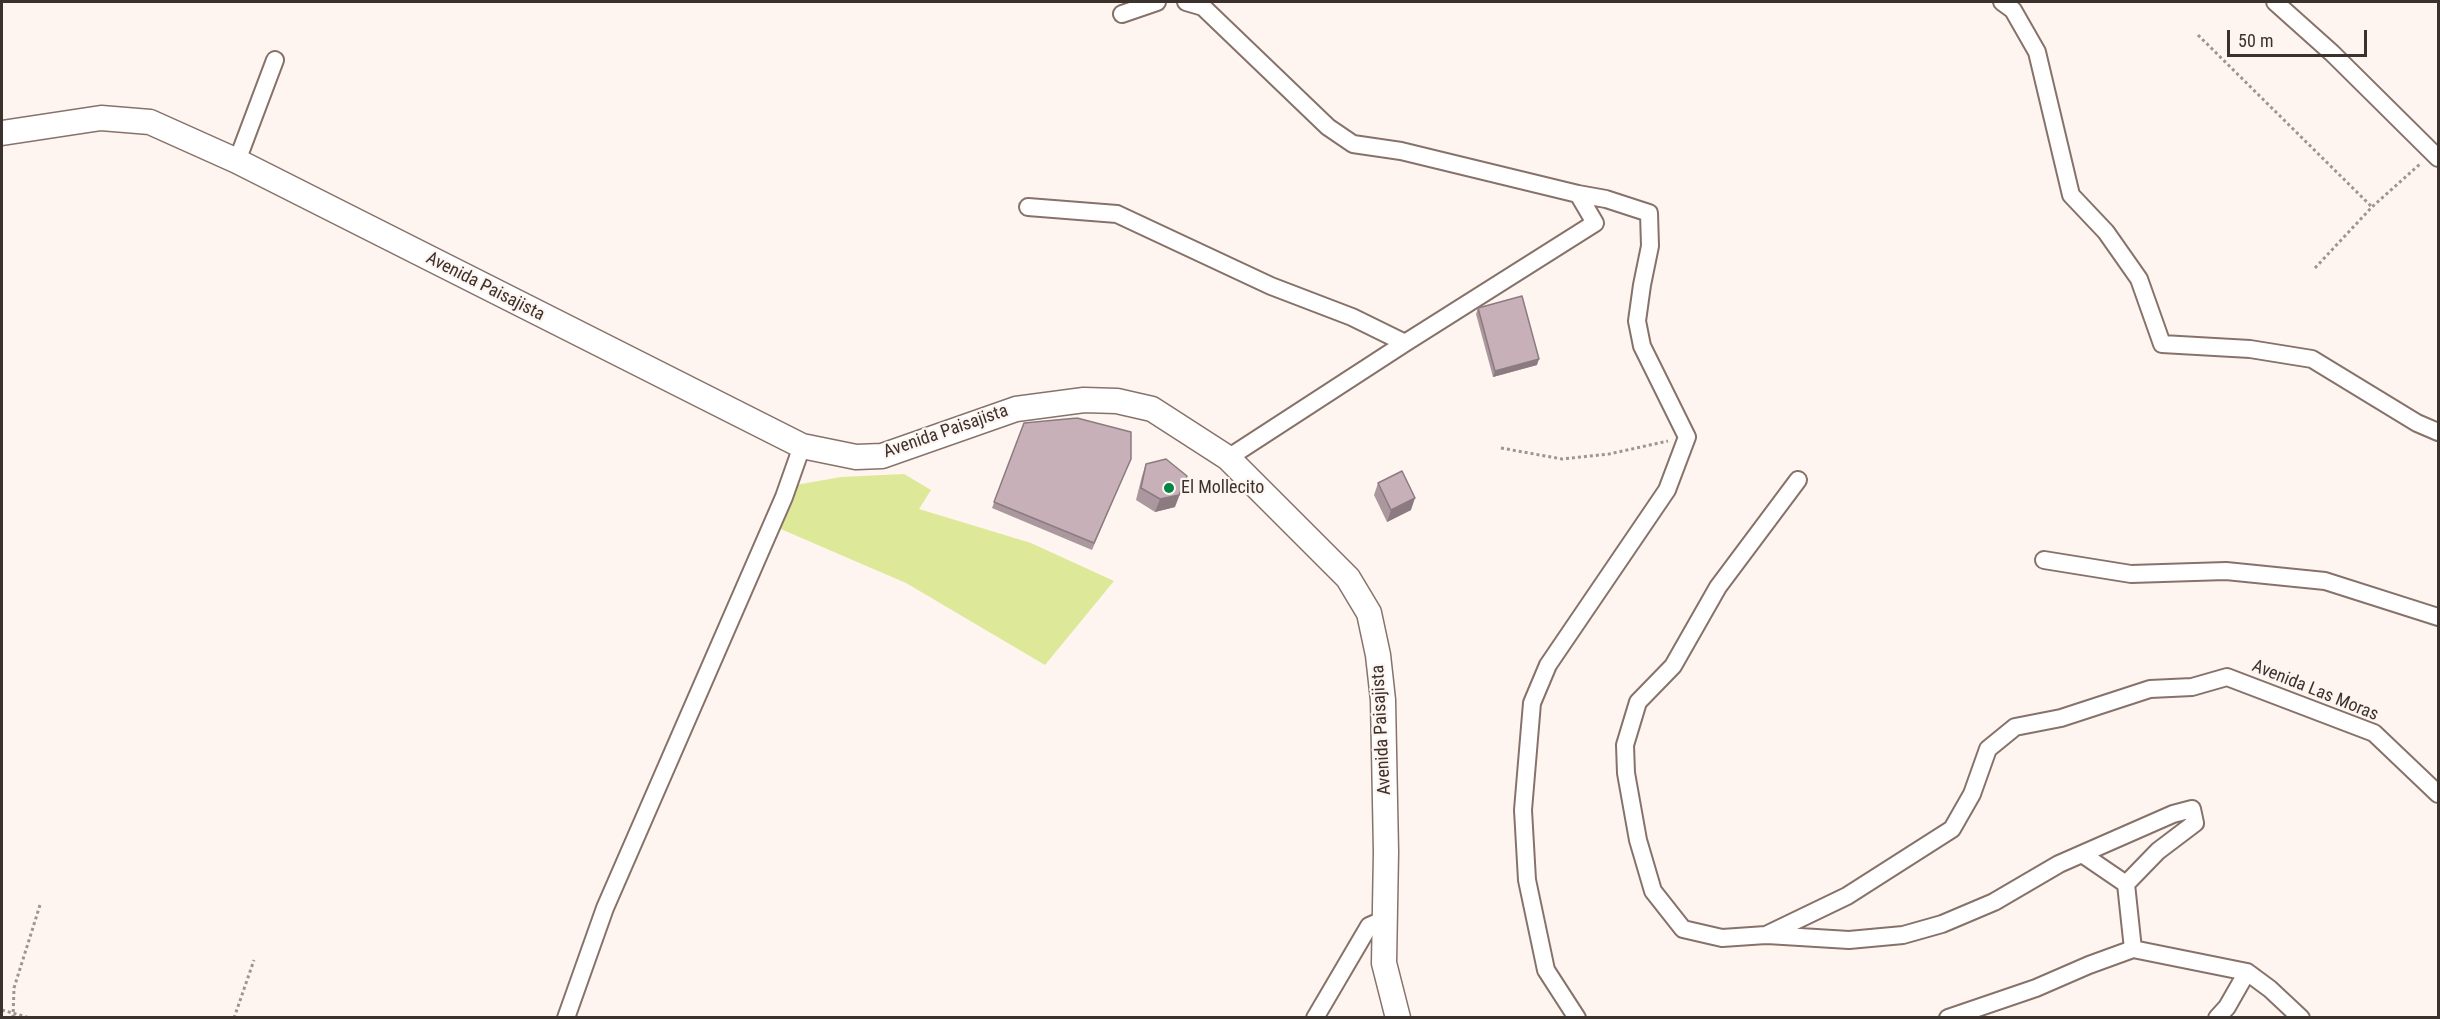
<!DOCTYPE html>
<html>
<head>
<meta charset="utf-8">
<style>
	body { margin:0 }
	#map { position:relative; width:2440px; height:1019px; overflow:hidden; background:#fef5f1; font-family:"Roboto Condensed",sans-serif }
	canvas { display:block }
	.frame { position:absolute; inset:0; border:3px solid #3b322e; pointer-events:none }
	.scale { position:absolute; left:2227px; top:30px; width:140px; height:27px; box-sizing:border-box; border:3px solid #3b322e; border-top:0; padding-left:8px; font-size:18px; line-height:21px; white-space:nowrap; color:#3b322e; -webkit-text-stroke:4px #fef5f1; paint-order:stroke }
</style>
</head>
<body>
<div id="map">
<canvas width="2440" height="1019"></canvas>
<div class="frame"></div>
<div class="scale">50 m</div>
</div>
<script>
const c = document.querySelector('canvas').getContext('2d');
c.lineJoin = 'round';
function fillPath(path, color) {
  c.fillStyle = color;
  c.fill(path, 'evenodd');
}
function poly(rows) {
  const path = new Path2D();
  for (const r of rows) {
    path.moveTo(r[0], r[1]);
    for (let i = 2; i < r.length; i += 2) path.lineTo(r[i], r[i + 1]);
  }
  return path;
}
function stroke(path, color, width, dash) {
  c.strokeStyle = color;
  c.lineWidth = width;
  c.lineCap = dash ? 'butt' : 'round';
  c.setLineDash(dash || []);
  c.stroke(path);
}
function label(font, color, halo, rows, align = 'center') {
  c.font = font + ' "Roboto Condensed",sans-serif';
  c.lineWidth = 4.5;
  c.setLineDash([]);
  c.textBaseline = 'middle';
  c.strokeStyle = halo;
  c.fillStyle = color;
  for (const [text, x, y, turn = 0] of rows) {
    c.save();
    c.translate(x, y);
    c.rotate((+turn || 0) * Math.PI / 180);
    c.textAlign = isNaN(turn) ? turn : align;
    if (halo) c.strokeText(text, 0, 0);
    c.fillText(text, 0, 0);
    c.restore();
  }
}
const green = poly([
	[904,474,931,490,919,509,1031,543,1114,581,1045,665,906,583,776,527,790,486,841,477]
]);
const path = poly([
	[2198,35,2372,207],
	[2315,268,2372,207,2420,164],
	[1501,448,1562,459,1609,454,1668,441],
	[2,1010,30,1018],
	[13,1018,14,988,40,905],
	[234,1018,254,960]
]);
const street = poly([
	[1186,2,1203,7,1328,127,1353,144,1401,151,1578,194,1595,223,1405,343,1228,458],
	[2002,2,2013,10,2037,52,2071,195,2106,232,2139,279,2162,344,2250,349,2312,359,2417,423,2438,432],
	[2275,2,2332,53,2438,158],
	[1122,14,1157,2],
	[237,161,275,60],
	[1028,207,1117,214,1271,286,1352,317,1405,343],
	[1798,480,1718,587,1673,666,1638,702,1625,745,1626,773,1638,840,1653,891,1683,929,1722,938,1766,935,1847,896,1952,829,1972,794,1988,749,2015,727,2061,718,2150,689,2192,687,2227,677,2374,733,2438,794],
	[2044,560,2131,574,2226,571,2325,581,2438,617],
	[2082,854,2126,884],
	[1767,935,1849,940,1903,935,1942,924,1994,902,2059,864,2173,814,2192,809,2195,823,2158,851,2126,884,2133,949],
	[566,1018,605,908,784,497,802,446],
	[1315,1018,1369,926,1385,919],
	[1577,1018,1546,970,1527,880,1523,810,1532,703,1548,665,1667,490,1687,437,1642,346,1637,321,1642,285,1650,246,1649,213,1606,199,1578,194],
	[1948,1018,2036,988,2089,965,2133,949,2247,972,2270,989,2301,1018],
	[2217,1018,2227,1007,2247,972]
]);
const secondary = poly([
	[2,133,101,118,150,122,237,161,802,446,856,457,882,456,1016,409,1084,400,1117,401,1152,409,1228,458,1348,578,1369,613,1378,655,1383,700,1386,852,1384,963,1398,1018]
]);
const wall = poly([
	[1478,308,1537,365,1493,377,1476,314],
	[1024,423,1131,459,1092,550,992,508],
	[1146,464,1175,507,1155,512,1136,500,1142,476],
	[1378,483,1411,510,1387,522,1374,495]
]);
const shadedWall = poly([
	[1539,359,1537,365,1493,377,1495,371],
	[1187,476,1175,507,1155,512,1160,499],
	[1415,498,1411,510,1387,522,1391,510]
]);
const building = poly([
	[1522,296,1539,359,1495,371,1478,308,1522,296],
	[1077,418,1131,432,1131,459,1094,543,994,502,1024,423,1077,418],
	[1166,459,1187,476,1179,495,1160,499,1141,488,1146,464,1166,459],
	[1402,471,1415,498,1391,510,1378,483,1402,471]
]);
const markers = [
	[1169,488,6,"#008642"]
];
const streetNames = [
	["Avenida Paisajista",485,287,27],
	["Avenida Paisajista",946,432,-19],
	["Avenida Las Moras",2315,691,22],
	["Avenida Paisajista",1382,730,-93]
];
const poiNames = [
	["El Mollecito",1181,488]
];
fillPath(green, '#dde998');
stroke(street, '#87726a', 20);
stroke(secondary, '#87726a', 27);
stroke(path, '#9e9591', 3, [3, 3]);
stroke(street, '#fff', 16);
stroke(secondary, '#fff', 24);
fillPath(wall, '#ab979e');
fillPath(shadedWall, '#8b7b81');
fillPath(building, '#c7b0b8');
stroke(building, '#8b7b81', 1.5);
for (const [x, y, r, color] of markers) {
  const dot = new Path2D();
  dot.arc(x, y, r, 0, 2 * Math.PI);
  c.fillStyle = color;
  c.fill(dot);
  stroke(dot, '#fef5f1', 2);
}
label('18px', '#3b322e', '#fef5f1', streetNames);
label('18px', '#3b322e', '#fef5f1', poiNames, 'left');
</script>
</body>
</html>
